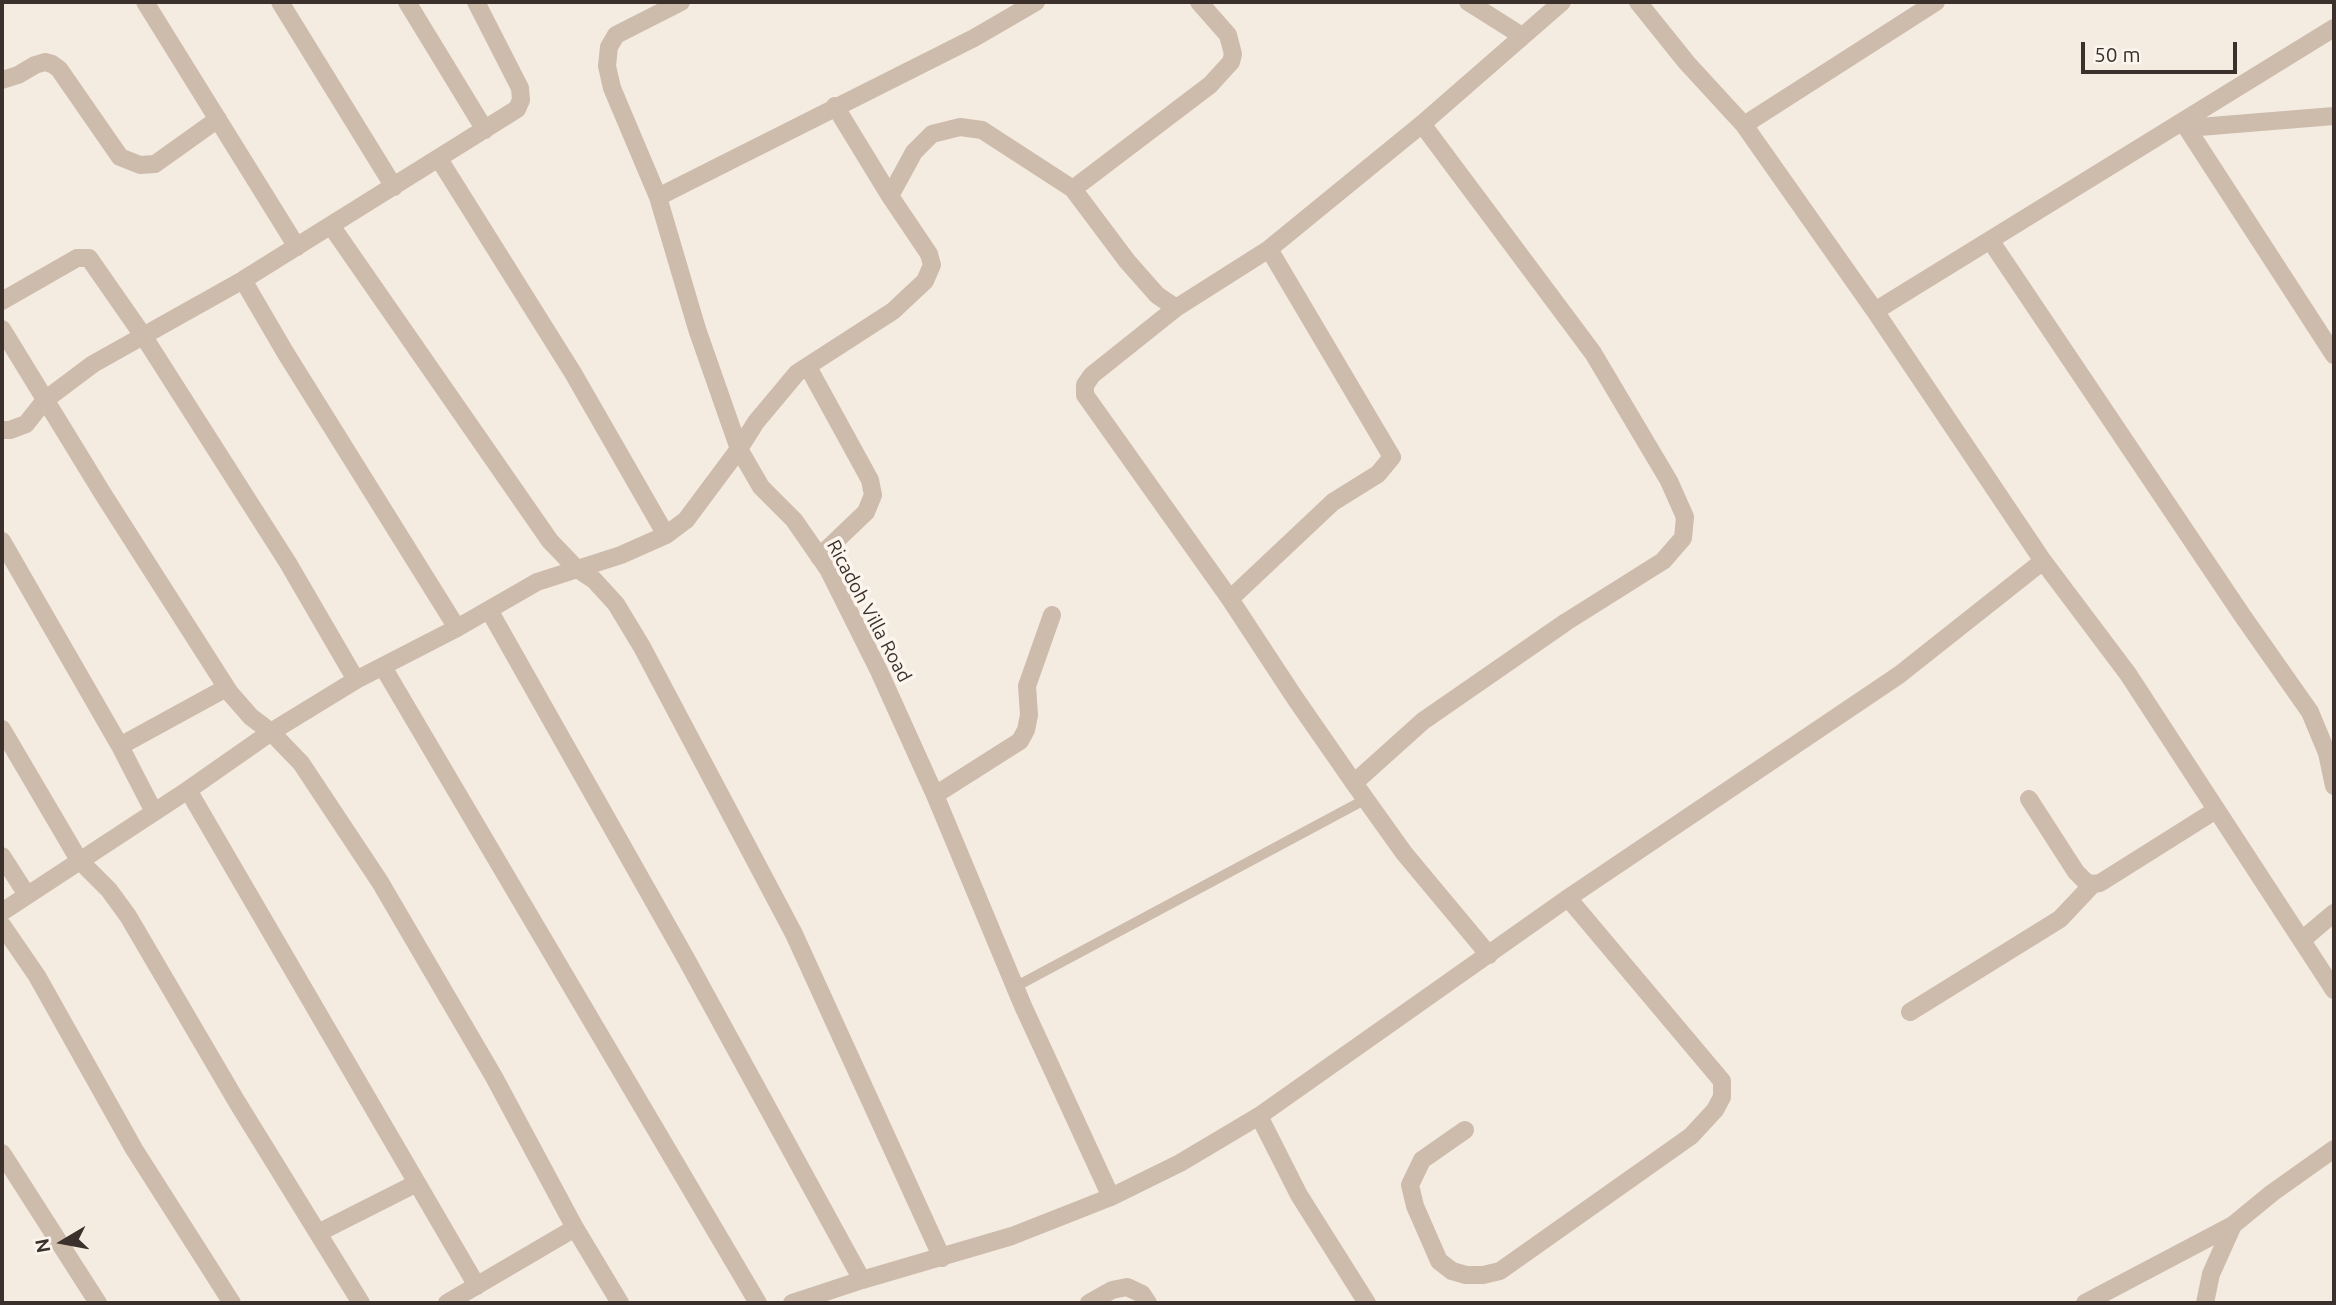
<!DOCTYPE html>
<html>
<head>
<meta charset="utf-8">
<style>
	body { margin:0 }
	#map { position:relative; width:2336px; height:1305px; overflow:hidden; background:#f4ebe1; font-family:Ubuntu,sans-serif }
	canvas { display:block }
	.frame { position:absolute; inset:0; border:4px solid #3b302b; pointer-events:none }
	.north { position:absolute; left:28px; top:1207px; width:70px; height:70px; -webkit-text-stroke:5px #fbf5ee; paint-order:stroke; rotate:260deg; font-size:19px; font-weight:700; line-height:28px; text-align:center; color:#3b302b }
	.north::after { content:''; display:block; margin:auto; width:24px; height:32px; background:#3b302b; clip-path:polygon(50% 0,100% 100%,50% 72%,0 100%) }
	.scale { position:absolute; left:2081px; top:42px; width:156px; height:32px; box-sizing:border-box; border:4px solid #3b302b; border-top:0; padding-left:9px; font-size:21px; line-height:24px; white-space:nowrap; color:#3b302b; -webkit-text-stroke:5px #fbf5ee; paint-order:stroke }
</style>
</head>
<body>
<div id="map">
<canvas width="2336" height="1305"></canvas>
<div class="frame"></div>
<div class="north">N</div>
<div class="scale">50 m</div>
</div>
<script>
const c = document.querySelector('canvas').getContext('2d');
c.lineJoin = 'round';
function poly(rows) {
  const path = new Path2D();
  for (const r of rows) {
    path.moveTo(r[0], r[1]);
    for (let i = 2; i < r.length; i += 2) path.lineTo(r[i], r[i + 1]);
  }
  return path;
}
function stroke(path, color, width, dash) {
  c.strokeStyle = color;
  c.lineWidth = width;
  c.lineCap = dash ? 'butt' : 'round';
  c.setLineDash(dash || []);
  c.stroke(path);
}
function label(font, color, halo, rows, align = 'center') {
  c.font = font + ' Ubuntu,sans-serif';
  c.lineWidth = 7;
  c.setLineDash([]);
  c.textBaseline = 'middle';
  c.strokeStyle = halo;
  c.fillStyle = color;
  for (const [text, x, y, turn = 0] of rows) {
    c.save();
    c.translate(x, y);
    c.rotate((+turn || 0) * Math.PI / 180);
    c.textAlign = isNaN(turn) ? turn : align;
    if (halo) c.strokeText(text, 0, 0);
    c.fillText(text, 0, 0);
    c.restore();
  }
}
const lane = poly([
	[1015,987,1366,799]
]);
const street = poly([
	[145,2,297,247],
	[280,2,394,187],
	[407,2,485,130],
	[681,2,616,35,609,47,607,66,612,88,658,197,697,329,739,449,761,487,794,520,828,569,879,671,935,795,1023,1006,1111,1197],
	[1468,2,1522,36],
	[1638,2,1687,63,1744,125,1875,311,2043,561,2128,674,2334,990],
	[2,80,18,75,35,65,45,62,52,64,59,69,120,157,140,165,155,164,218,119],
	[2183,122,2334,355],
	[1744,125,1936,2],
	[2187,128,2334,116],
	[439,159,573,373,666,535],
	[1073,189,1210,85,1231,62,1233,54,1228,35,1199,2],
	[890,196,914,152,932,134,960,127,982,130,1073,189,1127,261,1157,295,1176,308],
	[658,197,974,38,1036,2],
	[332,227,550,541,576,568,594,580,616,604,642,647,794,934,942,1258],
	[1990,240,2242,615,2310,712,2327,753,2334,786],
	[243,280,285,352,457,628],
	[2,301,77,258,89,258,144,337,288,563,356,680],
	[1875,311,2334,28],
	[2,329,103,494,230,693,251,717,271,732,301,763,380,882,494,1077,575,1228,620,1303],
	[808,367,870,480,873,495,866,512,819,557],
	[2,430,10,430,26,424,45,400,93,364,243,280,517,109,521,100,520,88,476,2],
	[2,541,120,746,154,812],
	[1230,599,1333,502,1378,474,1392,457,1269,249],
	[489,610,684,955,862,1280],
	[383,667,758,1303],
	[2,729,79,860,109,890,128,916,237,1102,361,1303],
	[120,746,226,688],
	[1354,783,1423,721,1566,622,1663,561,1683,538,1685,517,1669,481,1593,353,1422,124],
	[188,790,477,1286],
	[935,795,1020,741,1026,730,1029,715,1027,686,1052,615],
	[2029,799,2076,872,2087,883,2093,884],
	[2,856,27,895],
	[2,912,188,790,271,732,356,680,457,628,537,582,621,555,666,535,686,520,739,449,756,422,797,373,893,311,925,281,932,265,929,254,890,196,835,106],
	[2,925,37,976,134,1149,232,1303],
	[2302,940,2334,913],
	[1489,955,1404,853,1354,783,1295,698,1230,599,1085,395,1085,385,1092,375,1176,308,1269,249,1422,124,1562,2],
	[1910,1012,2060,919,2093,884,2100,883,2216,810],
	[1259,1116,1299,1195,1367,1303],
	[1465,1130,1422,1160,1410,1185,1415,1206,1439,1261,1452,1271,1466,1275,1483,1275,1500,1271,1691,1136,1715,1110,1722,1097,1722,1081,1568,898],
	[2,1153,98,1303],
	[318,1233,417,1183],
	[447,1303,575,1228],
	[792,1303,862,1280,1012,1236,1111,1197,1180,1163,1259,1116,1568,898,1899,675,2043,561],
	[1089,1303,1112,1290,1127,1287,1142,1294,1148,1303],
	[2085,1303,2233,1225],
	[2205,1303,2211,1274,2233,1225,2272,1193,2334,1149]
]);
const streetNames = [
	["Ricadoh Villa Road",869,611,62]
];
stroke(lane, '#cdbbac', 10);
stroke(street, '#cdbbac', 18);
label('19px', '#3b302b', '#fbf5ee', streetNames);
</script>
</body>
</html>
